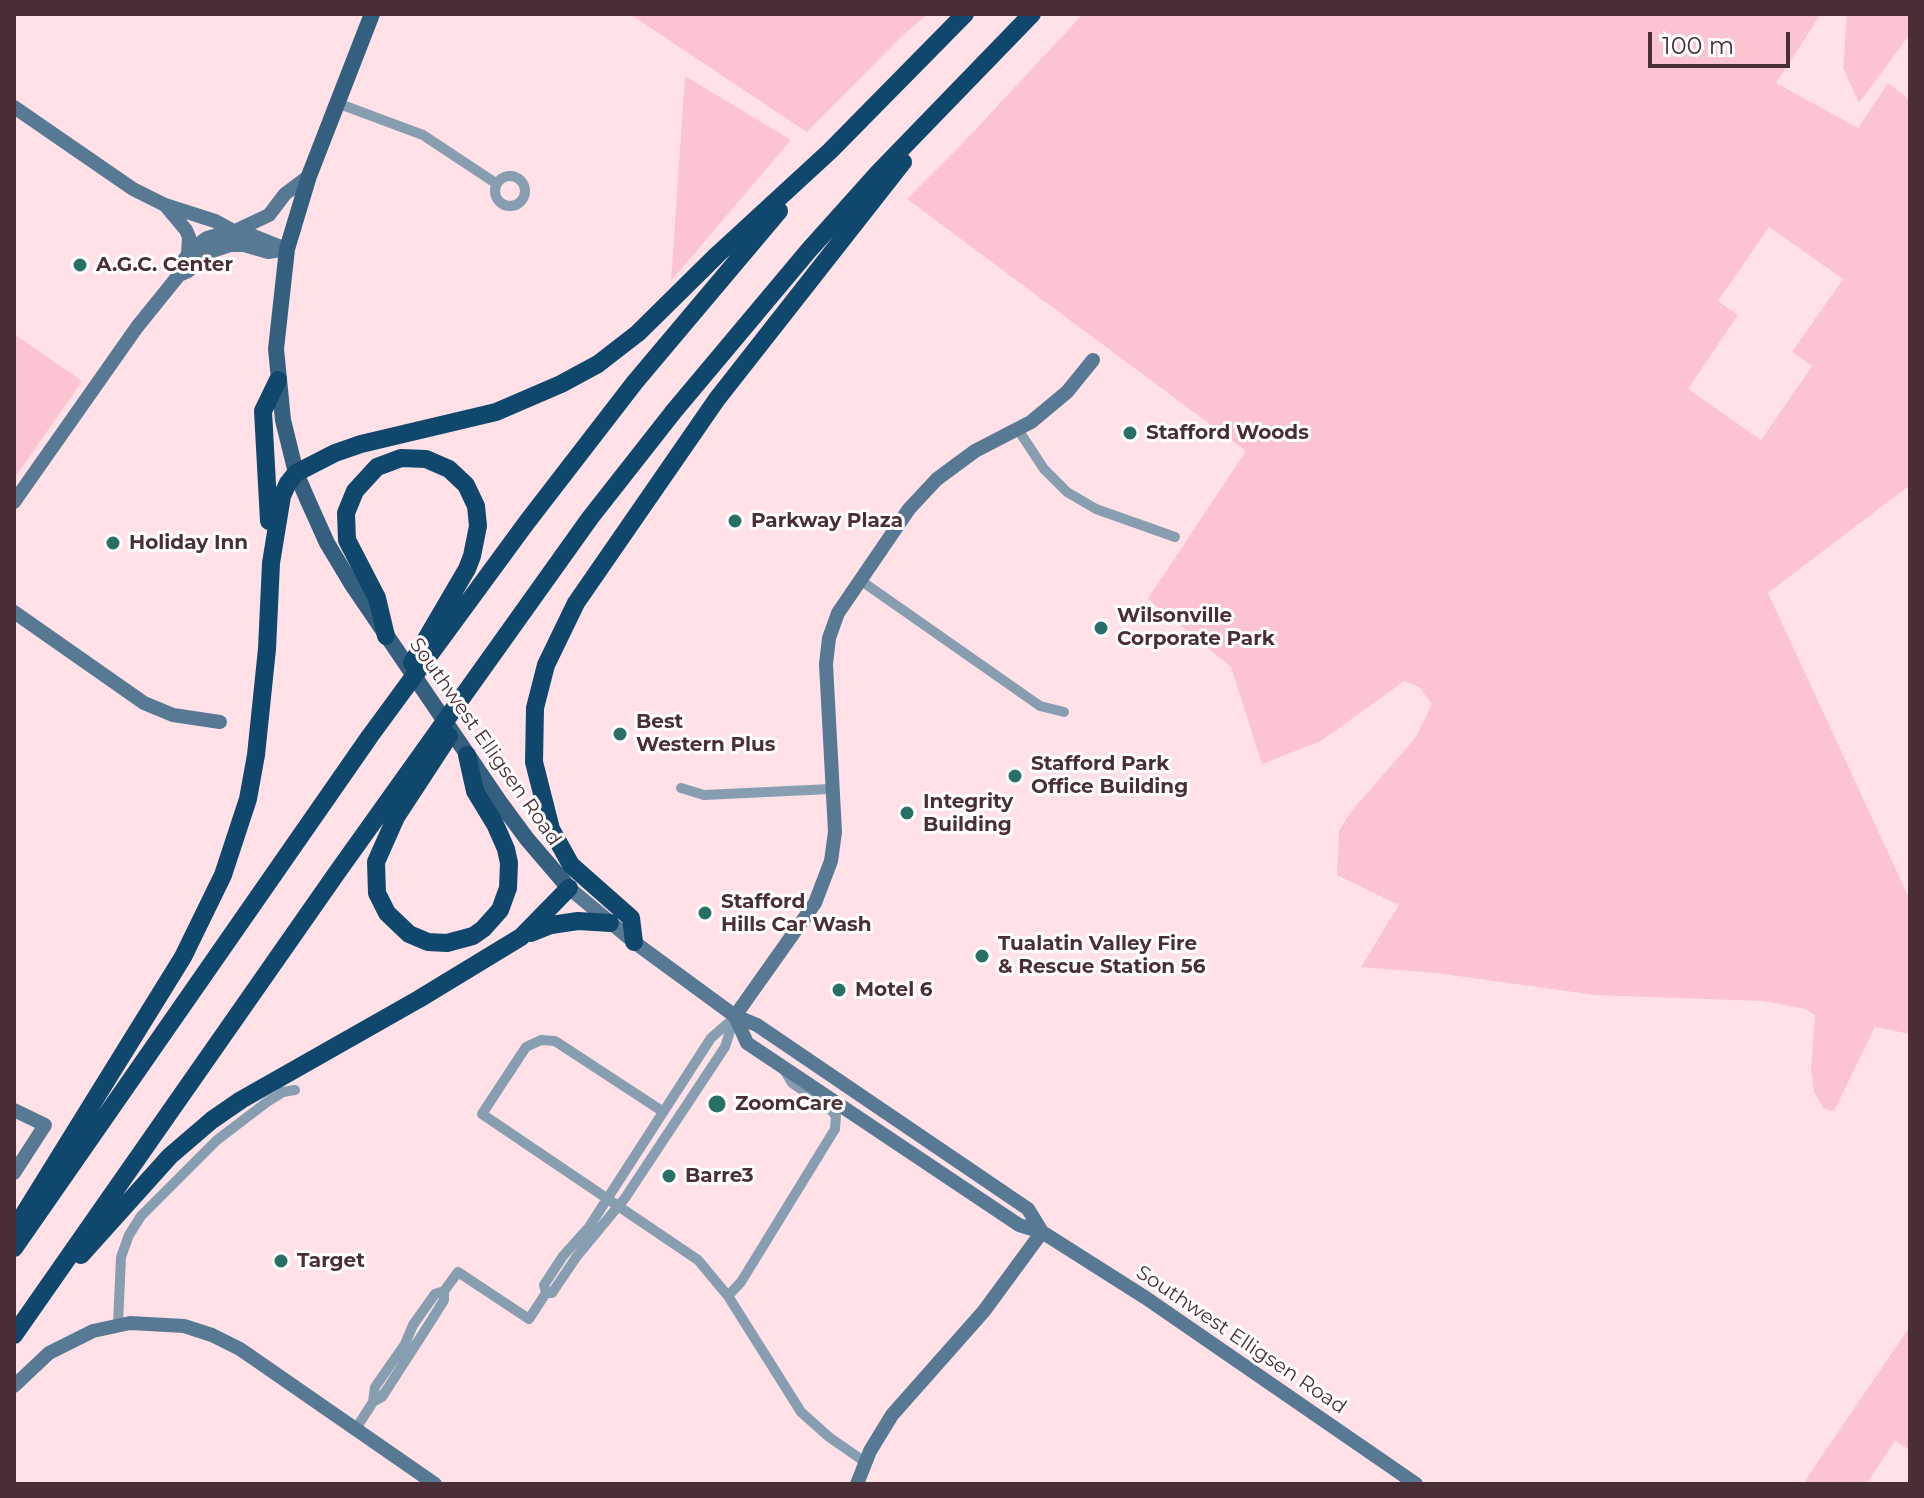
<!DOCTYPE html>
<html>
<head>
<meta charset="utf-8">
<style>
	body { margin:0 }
	#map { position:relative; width:1924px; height:1498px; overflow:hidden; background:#ffe1e7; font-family:Montserrat,sans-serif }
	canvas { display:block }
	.frame { position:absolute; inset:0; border:16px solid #4a2e35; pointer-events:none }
	.scale { position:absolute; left:1648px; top:32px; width:142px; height:36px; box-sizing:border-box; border:4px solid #4a2e35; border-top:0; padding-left:10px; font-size:24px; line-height:28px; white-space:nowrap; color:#4a2e35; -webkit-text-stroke:6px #fff; paint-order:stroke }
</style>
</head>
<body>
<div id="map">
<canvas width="1924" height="1498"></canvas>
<div class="frame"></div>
<div class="scale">100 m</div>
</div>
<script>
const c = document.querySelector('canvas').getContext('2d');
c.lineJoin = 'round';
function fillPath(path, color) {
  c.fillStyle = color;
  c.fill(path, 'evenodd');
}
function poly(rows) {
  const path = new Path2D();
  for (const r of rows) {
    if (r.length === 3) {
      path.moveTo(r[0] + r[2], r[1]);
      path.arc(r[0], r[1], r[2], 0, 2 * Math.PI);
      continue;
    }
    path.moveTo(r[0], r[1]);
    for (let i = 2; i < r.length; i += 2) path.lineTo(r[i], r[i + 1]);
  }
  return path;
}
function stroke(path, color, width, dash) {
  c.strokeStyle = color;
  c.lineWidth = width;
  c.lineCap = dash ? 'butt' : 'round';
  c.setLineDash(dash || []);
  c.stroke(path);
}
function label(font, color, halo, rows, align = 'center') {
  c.font = font + ' Montserrat,sans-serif';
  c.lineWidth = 6;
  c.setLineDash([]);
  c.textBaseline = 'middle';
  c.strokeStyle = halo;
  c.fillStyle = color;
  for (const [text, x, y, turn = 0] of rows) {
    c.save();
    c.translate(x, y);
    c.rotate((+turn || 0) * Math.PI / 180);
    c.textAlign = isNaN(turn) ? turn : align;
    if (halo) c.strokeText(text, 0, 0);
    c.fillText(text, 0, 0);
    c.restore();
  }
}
const green = poly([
	[630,14,928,14,901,37,807,132],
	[1083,14,1821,14,1776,83,1858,128,1888,83,1910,100,1910,485,1768,593,1910,900,1910,1034,1875,1027,1834,1111,1824,1109,1814,1092,1811,1069,1815,1016,1806,1009,1763,1001,1595,995,1437,973,1361,967,1399,905,1337,875,1339,831,1350,813,1416,737,1432,704,1419,687,1404,681,1321,741,1262,764,1231,667,1148,599,1246,451,907,199,963,143],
	[1769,227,1843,279,1792,352,1812,366,1761,440,1688,389,1738,315,1718,301],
	[1847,14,1910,14,1910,34,1859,103,1843,68],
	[685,76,791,140,671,281],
	[14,334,82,381,14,479],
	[1910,1326,1910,1450,1895,1441,1866,1484,1803,1484]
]);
const street = poly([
	[337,103,423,135,497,184],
	[510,191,15],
	[1019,431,1044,469,1067,492,1096,509,1175,537],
	[860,580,1040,706,1064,712],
	[681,788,704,795,831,789],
	[662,1111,555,1041,541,1040,526,1047,482,1114,698,1260,728,1296,801,1412,829,1437,865,1462],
	[546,1293,544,1285,563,1256,589,1227,711,1038,734,1018],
	[728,1296,741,1282,835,1129,836,1116,831,1110,792,1083,783,1068],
	[118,1324,121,1257,129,1235,141,1216,217,1140,267,1102,283,1092,295,1090],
	[373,1402,375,1387,405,1344,413,1325,435,1294,444,1291],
	[355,1430,373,1402,382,1397,431,1321,444,1300,444,1291,458,1272,529,1319,546,1293,552,1293,577,1256,625,1198,725,1047,735,1016]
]);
const secondary = poly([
	[14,107,133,189,165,205,215,221,235,232],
	[165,205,186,230,189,237,188,254],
	[235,231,269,215,285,194,309,176],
	[179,275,180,265,193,248,207,238,221,234,246,233,286,249],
	[14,502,137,327,179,275,188,271,209,252,230,245,244,245,268,252,287,249],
	[14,612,144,703,173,715,220,722],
	[569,888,634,942,735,1016,757,1025,1028,1209,1042,1232],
	[735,1016,747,1043,1019,1225,1042,1232,1146,1298,1416,1484],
	[735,1016,815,903,831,861,835,832,826,664,829,638,838,613,909,509,937,479,975,451,1031,422,1067,392,1093,360],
	[14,1110,45,1125,14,1173],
	[14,1386,49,1353,93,1331,130,1323,184,1326,212,1335,240,1349,435,1484],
	[857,1484,870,1451,892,1415,984,1311,1042,1232]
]);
const primary = poly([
	[372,14,309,176,287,249,276,349,283,420,296,473,309,503,327,543,351,583,499,801,527,839,569,888]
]);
const highway = poly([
	[269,521,263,411,278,380],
	[386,636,377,598,347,540,346,513,355,491,377,467,401,458,426,459,449,469,466,485,476,506,478,526,472,556,467,569,412,663],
	[449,736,396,817,376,862,377,893,387,913,409,934,428,942,447,943,473,936,483,929,500,910,508,888,509,863,506,849,495,824,475,791,467,755],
	[531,933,551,925,578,921,610,923],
	[634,942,631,918,571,865,551,829,534,762,535,708,546,665,576,603,717,399,903,162],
	[14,1230,183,957,223,875,248,799,256,755,267,649,271,563,282,496,288,483,296,473,335,453,361,444,496,412,561,384,598,364,638,333,717,255,830,151,965,14],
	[14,1248,370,736,527,522,635,382,779,211],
	[81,1255,170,1156,212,1120,241,1100,419,999,521,937,569,888],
	[14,1335,336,874,590,518,674,411,809,250,878,173,1032,14]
]);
const markers = [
	[80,265,8,"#286f66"],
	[1130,433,8,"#286f66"],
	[735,521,8,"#286f66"],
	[113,543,8,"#286f66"],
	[1101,628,8,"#286f66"],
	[620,734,8,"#286f66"],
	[1015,776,8,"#286f66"],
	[907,813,8,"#286f66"],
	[705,913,8,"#286f66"],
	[982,956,8,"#286f66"],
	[839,990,8,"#286f66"],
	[717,1104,10,"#286f66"],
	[669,1176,8,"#286f66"],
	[281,1261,8,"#286f66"]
];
const poiNames = [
	["A.G.C. Center",96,265],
	["Stafford Woods",1146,433],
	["Parkway Plaza",751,521],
	["Holiday Inn",129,543],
	["Wilsonville",1117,616],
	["Corporate Park",1117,639],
	["Best",636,722],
	["Western Plus",636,745],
	["Stafford Park",1031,764],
	["Office Building",1031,787],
	["Integrity",923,802],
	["Building",923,825],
	["Stafford",721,902],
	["Hills Car Wash",721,925],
	["Tualatin Valley Fire",998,944],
	["& Rescue Station 56",998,967],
	["Motel 6",855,990],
	["ZoomCare",735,1104],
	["Barre3",685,1176],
	["Target",297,1261]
];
const streetNames = [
	["Southwest Elligsen Road",485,742,55],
	["Southwest Elligsen Road",1241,1340,34]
];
fillPath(green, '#fcc4d1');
stroke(street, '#879eb1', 10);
stroke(secondary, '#577994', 14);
stroke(primary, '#345f7f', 16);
stroke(highway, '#10486d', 18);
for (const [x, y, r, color] of markers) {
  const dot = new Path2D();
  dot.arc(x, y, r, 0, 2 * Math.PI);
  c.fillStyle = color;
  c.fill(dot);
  stroke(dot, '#fff', 3);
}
label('bold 20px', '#4a2e35', '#fff', poiNames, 'left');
label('20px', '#4a2e35', '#fff', streetNames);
</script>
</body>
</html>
